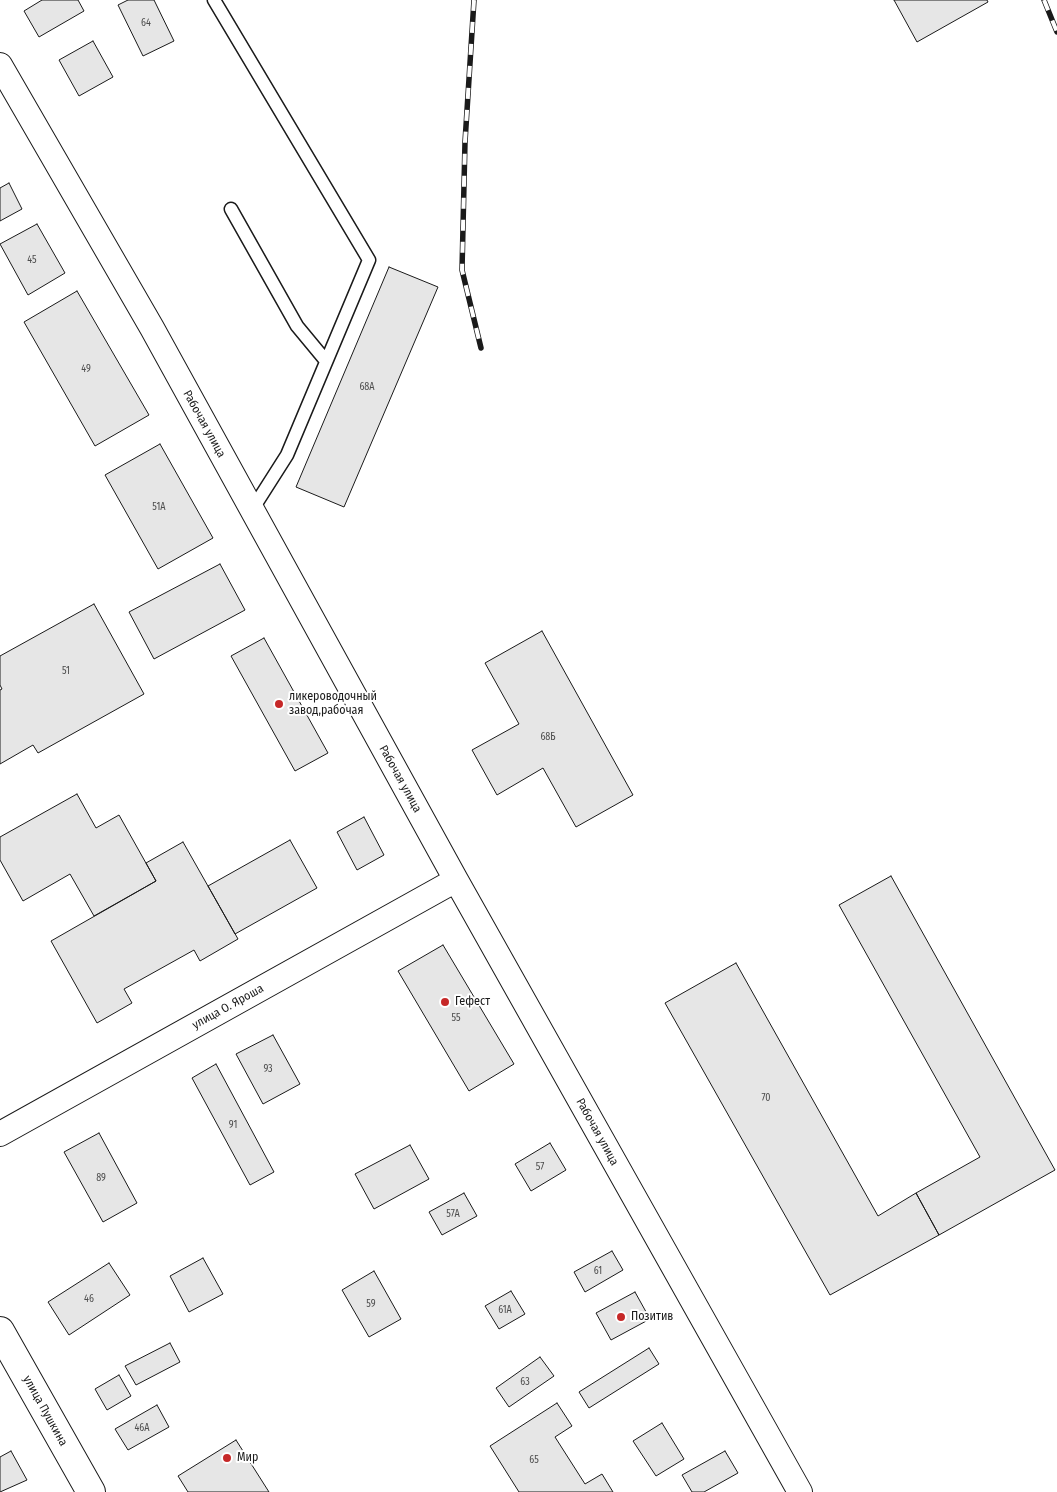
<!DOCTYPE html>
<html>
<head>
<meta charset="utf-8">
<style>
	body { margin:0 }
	canvas { display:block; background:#fff }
</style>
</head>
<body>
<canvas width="1057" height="1492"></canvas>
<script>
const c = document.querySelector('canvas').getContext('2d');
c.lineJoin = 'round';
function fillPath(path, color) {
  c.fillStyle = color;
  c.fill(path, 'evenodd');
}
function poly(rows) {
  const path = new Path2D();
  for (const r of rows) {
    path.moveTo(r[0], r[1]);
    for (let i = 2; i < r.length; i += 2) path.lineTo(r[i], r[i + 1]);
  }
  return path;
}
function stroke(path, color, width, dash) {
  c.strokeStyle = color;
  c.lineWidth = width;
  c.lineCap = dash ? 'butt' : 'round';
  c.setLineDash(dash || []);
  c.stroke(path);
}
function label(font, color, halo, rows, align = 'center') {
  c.font = font + ' "Fira Sans Condensed",sans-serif';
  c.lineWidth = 4;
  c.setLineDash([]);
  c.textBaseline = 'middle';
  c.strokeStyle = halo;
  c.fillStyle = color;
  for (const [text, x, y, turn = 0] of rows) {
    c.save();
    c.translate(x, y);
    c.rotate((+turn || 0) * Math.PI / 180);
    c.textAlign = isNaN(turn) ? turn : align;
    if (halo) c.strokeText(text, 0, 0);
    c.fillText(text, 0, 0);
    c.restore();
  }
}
const building = poly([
	[42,0,78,0,84,11,39,37,24,11,42,0],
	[128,0,154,0,174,41,143,56,118,5,128,0],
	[894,0,987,0,988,2,917,42,894,0],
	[93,41,113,77,79,96,59,60,93,41],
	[9,183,22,209,0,221,0,188,9,183],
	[37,224,65,273,28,295,0,244,37,224],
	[389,267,438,287,344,507,296,487,389,267],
	[77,291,149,415,95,446,24,322,77,291],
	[160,444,213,538,158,569,105,475,160,444],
	[220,564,245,610,154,659,129,612,220,564],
	[94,604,144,694,38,753,33,745,0,764,0,690,2,689,0,685,0,656,94,604],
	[542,631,633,795,576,827,543,768,497,795,472,750,519,724,485,663,542,631],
	[264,638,328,753,295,771,231,656,264,638],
	[77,794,96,828,119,815,156,881,94,916,70,874,23,901,0,860,0,837,77,794],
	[364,817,384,855,357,870,337,832,364,817],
	[290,840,317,888,235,934,208,886,290,840],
	[183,842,238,939,200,961,194,950,124,989,132,1003,97,1023,51,941,156,881,146,863,183,842],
	[891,876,1055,1170,939,1235,916,1193,980,1157,839,905,891,876],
	[443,945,514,1064,469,1091,398,971,443,945],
	[736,963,878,1216,916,1193,939,1235,830,1295,665,1003,736,963],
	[273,1035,300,1084,263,1104,236,1054,273,1035],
	[216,1064,274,1172,250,1185,192,1078,216,1064],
	[99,1133,137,1203,103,1222,64,1152,99,1133],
	[550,1143,566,1170,531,1191,515,1164,550,1143],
	[410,1145,429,1179,374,1209,355,1174,410,1145],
	[464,1193,477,1216,442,1235,429,1212,464,1193],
	[612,1251,623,1270,585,1292,574,1272,612,1251],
	[203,1258,223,1294,189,1312,170,1276,203,1258],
	[109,1263,130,1295,69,1335,48,1302,109,1263],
	[374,1271,401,1319,369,1337,342,1290,374,1271],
	[511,1291,525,1314,499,1329,485,1306,511,1291],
	[635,1292,650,1319,611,1340,596,1313,635,1292],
	[170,1343,180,1362,136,1385,125,1366,170,1343],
	[649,1348,659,1364,589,1408,579,1392,649,1348],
	[540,1357,554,1376,509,1407,496,1388,540,1357],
	[119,1375,131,1396,107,1410,95,1389,119,1375],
	[557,1403,572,1426,555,1437,585,1484,602,1474,613,1492,519,1492,490,1446,557,1403],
	[157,1405,169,1427,128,1450,115,1429,157,1405],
	[662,1423,684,1459,656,1476,633,1441,662,1423],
	[236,1440,269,1492,188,1492,178,1476,236,1440],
	[11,1451,27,1480,0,1492,0,1457,11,1451],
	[725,1451,738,1473,704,1492,692,1492,682,1475,725,1451]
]);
const lane = poly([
	[214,0,369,260,287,455,252,510],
	[231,209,297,326,326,361]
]);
const street = poly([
	[0,65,152,328,456,880,800,1492],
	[0,1134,456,880]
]);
const secondary = poly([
	[0,1331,91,1492]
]);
const rail = poly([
	[474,0,465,142,462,270,481,348],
	[1044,0,1057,32]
]);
const markers = [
	[279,704,5,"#c62828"],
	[445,1002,5,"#c62828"],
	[621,1317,5,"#c62828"],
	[227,1458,5,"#c62828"]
];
const numberNames = [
	["64",146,23],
	["45",32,260],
	["49",86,369],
	["68А",367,387],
	["51А",159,507],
	["51",66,671],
	["68Б",548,737],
	["55",456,1018],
	["93",268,1069],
	["70",766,1098],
	["91",233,1125],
	["57",540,1167],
	["89",101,1178],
	["57А",453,1214],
	["61",598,1271],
	["46",89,1299],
	["59",371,1304],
	["61А",505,1310],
	["63",525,1382],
	["46А",142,1428],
	["65",534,1460]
];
const streetNames = [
	["Рабочая улица",204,424,61],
	["Рабочая улица",400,779,61],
	["улица О. Яроша",228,1007,-29],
	["Рабочая улица",597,1132,61],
	["улица Пушкина",45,1411,61]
];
const poiNames = [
	["ликероводочный",289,697],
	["завод,рабочая",289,711],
	["Гефест",455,1002],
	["Позитив",631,1317],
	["Мир",237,1458]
];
fillPath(building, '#e6e6e6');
stroke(building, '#1a1a1a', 1);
stroke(lane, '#1a1a1a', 15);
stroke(street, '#1a1a1a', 26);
stroke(secondary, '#1a1a1a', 30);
stroke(lane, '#fff', 12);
stroke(street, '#fff', 24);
stroke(secondary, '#fff', 28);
stroke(rail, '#1a1a1a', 5.5);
stroke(rail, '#fff', 4, [11]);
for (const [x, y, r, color] of markers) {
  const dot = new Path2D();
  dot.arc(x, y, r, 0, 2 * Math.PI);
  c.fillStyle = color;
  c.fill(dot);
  stroke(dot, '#fff', 2);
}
label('10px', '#4d4d4d', null, numberNames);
label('12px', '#1a1a1a', '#fff', streetNames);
label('12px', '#1a1a1a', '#fff', poiNames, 'left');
</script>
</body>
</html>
